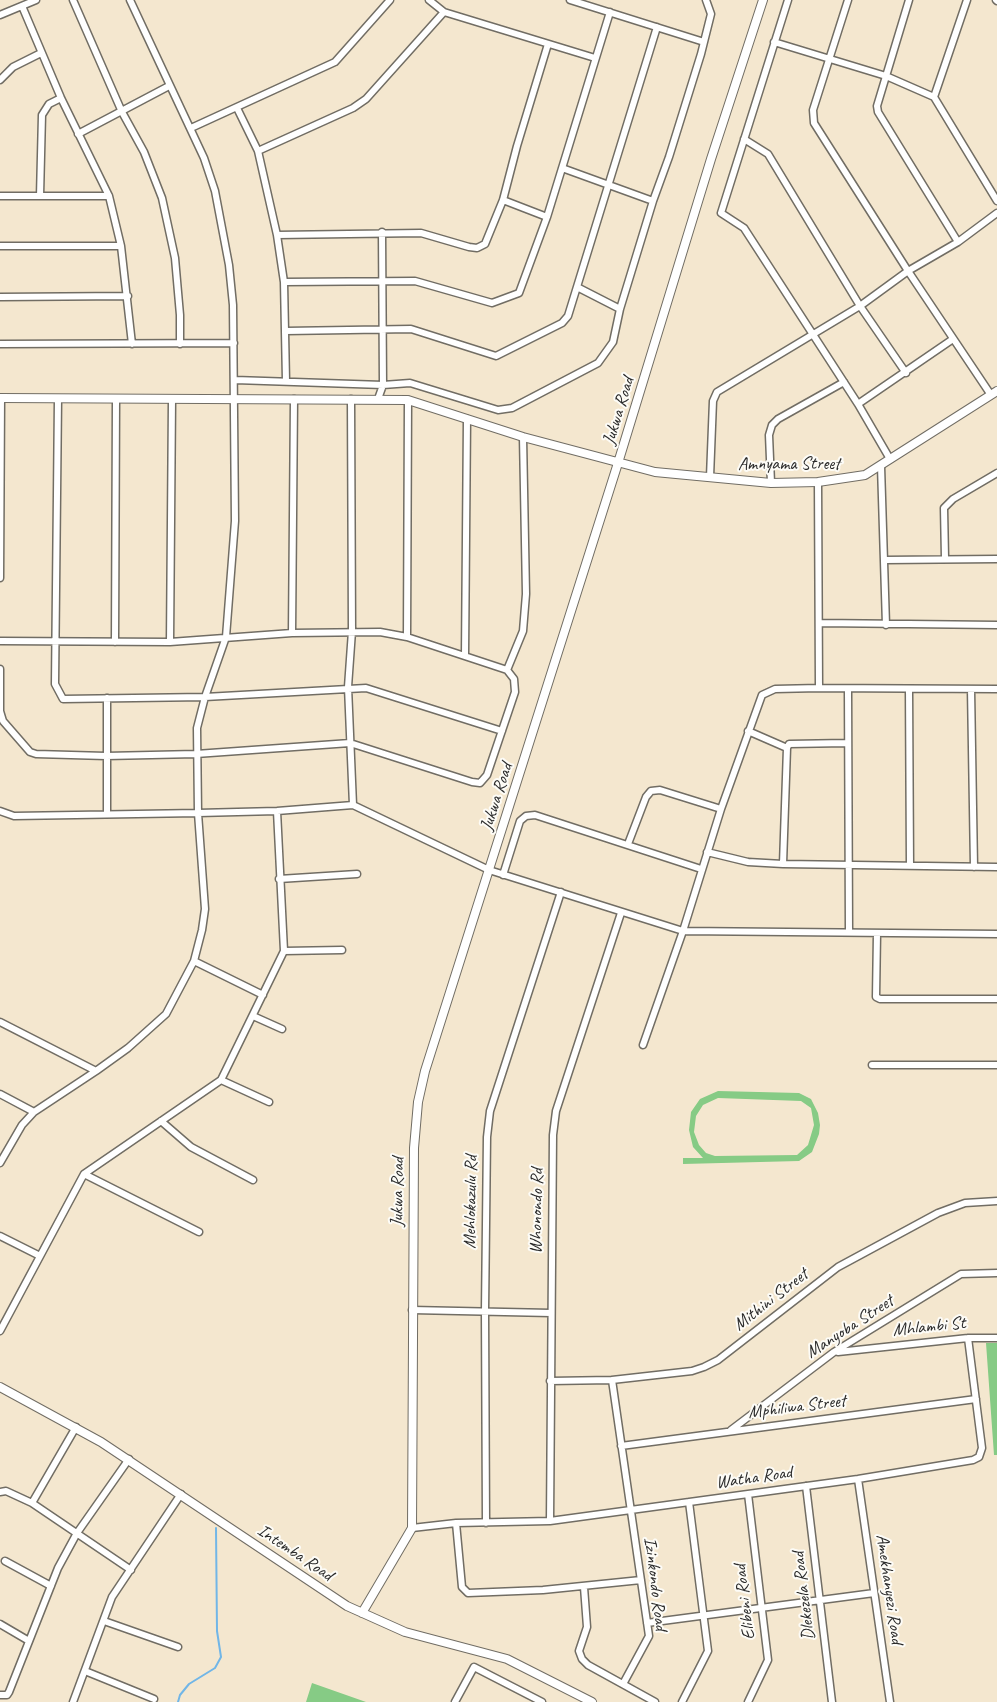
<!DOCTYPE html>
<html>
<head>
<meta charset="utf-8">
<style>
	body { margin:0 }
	canvas { display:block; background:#f4e7cf }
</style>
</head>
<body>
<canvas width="997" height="1702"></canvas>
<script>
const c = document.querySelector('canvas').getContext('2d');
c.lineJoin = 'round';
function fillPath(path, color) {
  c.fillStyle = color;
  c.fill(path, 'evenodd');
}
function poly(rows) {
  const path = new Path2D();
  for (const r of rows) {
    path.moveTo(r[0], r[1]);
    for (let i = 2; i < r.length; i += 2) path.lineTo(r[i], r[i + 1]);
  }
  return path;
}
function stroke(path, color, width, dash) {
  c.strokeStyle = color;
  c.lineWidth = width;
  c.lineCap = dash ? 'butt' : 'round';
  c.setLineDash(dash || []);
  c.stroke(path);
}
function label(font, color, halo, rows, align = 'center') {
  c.font = font + ' Caveat,sans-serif';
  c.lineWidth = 4;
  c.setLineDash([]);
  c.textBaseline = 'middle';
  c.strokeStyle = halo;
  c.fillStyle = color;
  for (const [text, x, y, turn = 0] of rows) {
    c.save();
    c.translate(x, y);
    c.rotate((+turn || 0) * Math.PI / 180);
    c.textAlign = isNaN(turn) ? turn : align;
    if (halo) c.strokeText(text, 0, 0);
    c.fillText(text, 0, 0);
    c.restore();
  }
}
const green = poly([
	[718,1091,799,1093,811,1099,818,1113,820,1125,819,1134,812,1152,799,1161,683,1164,683,1158,703,1158,693,1147,689,1130,691,1112,700,1099],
	[718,1098,801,1101,811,1108,814,1125,808,1145,797,1155,715,1156,706,1153,699,1145,694,1132,696,1116,703,1105],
	[986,1343,997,1343,997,1455,994,1455],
	[312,1683,366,1702,306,1702]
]);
const stream = poly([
	[178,1702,180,1695,189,1684,215,1668,221,1657,217,1631,216,1528]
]);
const minor = poly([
	[73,0,122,112,144,152,162,198,175,258,180,315,180,344],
	[429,0,444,12,595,58],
	[570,0,704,42],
	[788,0,721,213,744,228,858,404,890,459],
	[848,0,813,110,814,123,908,271,991,395],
	[909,0,877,106,878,112,958,242],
	[967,0,934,97,997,201],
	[996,0,997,1],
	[22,6,61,98,109,196,121,246,132,344],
	[0,15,36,0],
	[774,42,886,76,934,97],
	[0,80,13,67,41,53],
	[237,108,258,151,277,235,284,282,286,381],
	[191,128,335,62,390,0],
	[78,134,169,86],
	[744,139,768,154,860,306,906,373],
	[258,151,353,108,366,99,444,12],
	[562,168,653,201],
	[0,196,109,196],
	[40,196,42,115,49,104,61,98],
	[503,200,547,217],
	[277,235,421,233,469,247,477,248,485,244,503,200,517,146,548,44],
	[0,246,121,246],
	[284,282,415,281,492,303,519,293,547,217,610,12],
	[577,287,620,309],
	[0,297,128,296],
	[286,331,411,329,496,356,562,323,568,316,657,27],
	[0,344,234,343],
	[235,380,383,385,410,383,498,410,512,408,598,363,613,342,620,309,653,201,669,157,701,54,711,14,706,0],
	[58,399,55,684,63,699,205,697,366,688,502,731],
	[351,399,352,631,348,687,353,805],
	[378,399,383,385,382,232],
	[858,404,953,339],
	[881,466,886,625],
	[710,477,713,401,717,392,860,306,908,271,958,242,997,213],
	[818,482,819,688],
	[771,483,769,435,772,425,778,419,844,382],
	[945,558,944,508,953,499,997,473],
	[885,560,997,559],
	[0,578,1,398],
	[820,623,997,625],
	[292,633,294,399],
	[407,637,408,400],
	[0,641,170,642,292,633,380,632,407,637,507,670,514,679,515,692,487,775,480,783,472,782,350,743,196,754,106,756,36,754,30,752,3,721,0,711,0,669],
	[115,642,116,399],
	[170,642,172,400],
	[465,656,467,419],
	[507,670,523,631,526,594,523,437],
	[909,689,910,866],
	[971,689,974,867],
	[848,690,849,931],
	[748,731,787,748],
	[0,811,14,816,198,813,277,811,353,805,489,870,683,931,997,934],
	[107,814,107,698],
	[628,844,646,797,651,791,660,790,721,809],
	[707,852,748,862,783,864,997,867],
	[783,864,787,748,789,744,846,743],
	[503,875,520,821,526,816,535,815,701,869],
	[279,879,357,874],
	[877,934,876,997,880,999,997,999],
	[284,951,342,950],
	[194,961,263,995],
	[253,1016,282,1029],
	[0,1022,96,1071],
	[643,1045,683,931,721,809,762,695,775,689,819,688,997,689],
	[872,1065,997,1065],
	[221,1080,269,1102],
	[0,1094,34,1112],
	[161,1121,191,1147,253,1180],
	[0,1163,22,1125,34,1112,96,1071,128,1048,166,1014,194,961,202,930,205,909,198,813,197,728,205,697,226,637,235,521,233,305,229,265,215,191,204,158,130,0],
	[84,1174,199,1232],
	[0,1236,40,1256],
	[412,1310,551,1313],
	[0,1331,84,1174,221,1080,284,951,277,811],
	[838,1352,968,1338,997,1338],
	[612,1380,649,1636,623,1684],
	[550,1381,612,1380,692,1371,704,1367,718,1360,838,1267,938,1213,965,1203,997,1201],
	[731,1430,834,1352,961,1274,997,1273],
	[621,1446,976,1399],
	[858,1479,890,1702],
	[806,1486,832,1702],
	[0,1492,6,1491,32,1503,131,1570],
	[32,1503,76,1427],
	[550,1521,553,1135,556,1111,621,913],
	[456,1523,462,1587,468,1593,543,1590,641,1580],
	[486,1523,485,1311,487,1137,490,1111,561,892],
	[412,1528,456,1523,550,1521,858,1479,973,1460,979,1457,982,1448,968,1338],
	[5,1561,51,1586],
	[584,1587,587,1627,579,1651,582,1659,588,1665,655,1702],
	[104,1621,178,1647],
	[647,1623,874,1593],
	[0,1624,29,1641],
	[85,1671,154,1699],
	[0,1695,7,1695,9,1692,58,1568,77,1533,129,1459],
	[73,1702,112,1597,181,1494],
	[455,1702,474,1667,542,1702],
	[682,1702,708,1651,689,1502],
	[748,1702,768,1660,748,1494]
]);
const tertiary = poly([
	[0,398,408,400,523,437,655,472,771,483,818,482,865,475,997,391],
	[0,1387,101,1442,347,1606,405,1632,507,1659,592,1702],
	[362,1613,412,1528,414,1148,418,1102,425,1071,618,463,711,159,763,0]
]);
const streetNames = [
	["Jukwa Road",619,411,-73],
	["Amnyama Street",789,464],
	["Jukwa Road",497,797,-72],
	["Jukwa Road",398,1192,-89],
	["Mehlokazulu Rd",471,1202,-89],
	["Whonondo Rd",537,1211,-89],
	["Mithini Street",771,1300,-38],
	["Manyoba Street",850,1327,-33],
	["Mhlambi St",929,1327,-6],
	["Mphiliwa Street",797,1407,-7],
	["Watha Road",754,1478,-8],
	["Intemba Road",295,1553,34],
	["Izinkondo Road",655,1584,83],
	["Amekhanyezi Road",889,1589,82],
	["Dlekezela Road",804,1596,-97],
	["Elibeni Road",745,1602,-97]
];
fillPath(green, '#86cb85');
stroke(stream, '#71b6e7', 2);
stroke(minor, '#716d64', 9);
stroke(tertiary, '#716d64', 10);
stroke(minor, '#fff', 6);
stroke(tertiary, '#fff', 8);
label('18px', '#2b2b2b', '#fdfcf7', streetNames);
</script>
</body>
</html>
